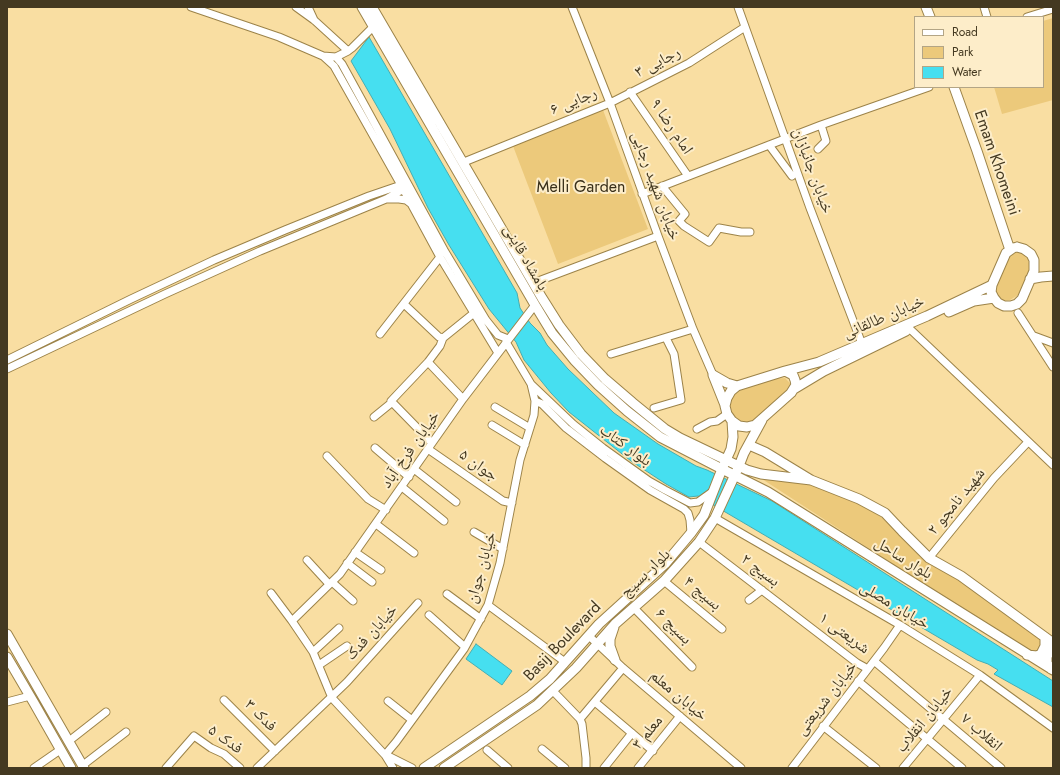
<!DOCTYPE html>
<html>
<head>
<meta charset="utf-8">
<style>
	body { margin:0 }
	#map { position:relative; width:1060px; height:775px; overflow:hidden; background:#f9dea2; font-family:Jost,sans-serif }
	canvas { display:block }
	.frame { position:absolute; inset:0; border:8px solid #443921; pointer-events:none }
	.legend { position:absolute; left:914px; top:16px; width:130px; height:72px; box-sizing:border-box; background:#fdedc9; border:1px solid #b3a586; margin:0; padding:5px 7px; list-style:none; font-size:12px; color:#443921 }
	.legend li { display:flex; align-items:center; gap:8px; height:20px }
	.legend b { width:20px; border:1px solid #b3a586 }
</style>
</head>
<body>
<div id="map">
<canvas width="1060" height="775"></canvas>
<div class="frame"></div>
<ul class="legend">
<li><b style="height:5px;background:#fff"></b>Road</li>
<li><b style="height:11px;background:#ecc97b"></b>Park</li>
<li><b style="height:11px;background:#46dff0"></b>Water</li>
</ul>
</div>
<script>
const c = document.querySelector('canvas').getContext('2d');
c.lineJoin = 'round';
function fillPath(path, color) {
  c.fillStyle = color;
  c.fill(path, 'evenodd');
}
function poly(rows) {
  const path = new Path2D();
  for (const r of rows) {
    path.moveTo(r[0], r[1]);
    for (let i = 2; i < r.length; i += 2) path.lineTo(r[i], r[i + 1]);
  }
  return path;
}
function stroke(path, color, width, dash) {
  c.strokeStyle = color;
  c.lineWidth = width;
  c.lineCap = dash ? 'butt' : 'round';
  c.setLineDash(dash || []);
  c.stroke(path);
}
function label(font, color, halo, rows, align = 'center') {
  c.font = font + ' Jost,"Noto Naskh Arabic",sans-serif';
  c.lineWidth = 4;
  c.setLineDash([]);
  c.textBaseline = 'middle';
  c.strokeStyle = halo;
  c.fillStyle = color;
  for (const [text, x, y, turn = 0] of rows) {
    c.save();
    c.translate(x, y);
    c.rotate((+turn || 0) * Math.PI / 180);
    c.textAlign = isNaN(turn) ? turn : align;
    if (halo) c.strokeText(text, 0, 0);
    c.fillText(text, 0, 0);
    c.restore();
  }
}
const green = poly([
	[1053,18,1053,100,1002,114,994,87,1043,87,1043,21],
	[603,110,648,229,558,264,513,146],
	[1018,252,1025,255,1028,259,1029,263,1029,271,1018,295,1010,300,1002,301,997,297,995,289,1009,257,1013,254],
	[785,378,791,384,786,393,759,418,747,424,738,422,731,415,729,406,731,395,745,387,771,379],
	[762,477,807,483,865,507,886,520,927,563,960,580,1043,640,1038,651,1030,653,762,479]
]);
const water = poly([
	[369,37,517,293,520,308,530,323,540,333,547,345,568,369,614,413,658,444,696,466,707,470,772,501,1053,681,1053,707,994,674,998,670,988,664,977,660,698,496,689,497,666,484,631,461,569,412,551,393,524,360,516,342,489,309,449,245,428,208,390,129,351,61,369,37],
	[476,644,512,671,502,685,466,659,476,644]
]);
const minor = poly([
	[191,7,279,37,323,56,336,57,348,51,352,48,373,27],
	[296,7,314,20,348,51],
	[308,7,314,20],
	[572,7,610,103,658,236,693,329,713,375],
	[738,7,810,208,862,344],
	[984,7,987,17],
	[1027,17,1053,9],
	[323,56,334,66,401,185,440,257,498,353],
	[336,57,342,64,444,250,486,320,498,335,508,339],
	[630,92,688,176],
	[769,145,792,176],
	[818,149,826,141,821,125],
	[464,162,610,103,689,63,745,27],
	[662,186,685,214,679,221,684,226,709,242,719,228,741,232,750,232],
	[642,194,821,125,929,87],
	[388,199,399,199,406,200,410,203],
	[533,283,658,236],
	[404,304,439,337,443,338],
	[1018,313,1053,367],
	[910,329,1053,465],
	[380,334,440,257],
	[1034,336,1053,343],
	[611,354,693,329],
	[7,360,131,299,214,260,285,230,369,196,407,183],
	[428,362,463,399],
	[7,369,165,294,260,251,386,199,409,186],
	[532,385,573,424,603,448,649,481,665,490,690,503,698,502,712,492],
	[391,401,432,443],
	[535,401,542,404,566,428,605,458,650,490,684,509,688,513,690,520,691,533],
	[495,407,530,428],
	[654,408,681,400,674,354,666,338],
	[374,417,390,404,392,400,428,362,440,346,443,338,474,313],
	[492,425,525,445],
	[697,429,710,422,717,421,727,414],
	[375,448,409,477],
	[428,449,503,501,512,503],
	[327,456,368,499,386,510],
	[414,469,456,502],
	[402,487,444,521],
	[715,518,900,625,980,675,1053,728],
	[376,524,414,553],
	[474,532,503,549],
	[699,542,857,663,868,669],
	[355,552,381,570],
	[929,558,994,478,1028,442],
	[307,560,329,584],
	[347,563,372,582],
	[664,581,722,629],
	[332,582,353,601],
	[271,593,292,621,313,652,332,698,385,755,393,768],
	[447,594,481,619],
	[749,600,762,590],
	[488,605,565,662],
	[634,608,692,667],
	[429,615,465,647],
	[292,621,340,574,463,399,535,305],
	[589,636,623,668,741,768],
	[313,652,339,628],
	[874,661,1001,768],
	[319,665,347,646],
	[858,681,962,768],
	[553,691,580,719,582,724,586,758,586,768],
	[224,700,275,751],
	[388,701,412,720],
	[7,702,30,696],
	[595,702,653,751],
	[580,719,623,668],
	[823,726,876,768],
	[69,741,106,712],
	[542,749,565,768],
	[487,750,508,768],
	[385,755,396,742,464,649,488,605,500,563,520,460,534,415,535,401,531,384,506,342],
	[386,755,412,768],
	[83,765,126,732],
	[34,768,60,750],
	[166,768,194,736,211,748,224,754,240,768],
	[257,768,347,682,418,603],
	[604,768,632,733],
	[638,768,680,716],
	[792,768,884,648,900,625],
	[903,768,980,675]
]);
const major = poly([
	[362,7,535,305,552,333,575,361,598,385,627,411,660,437,722,469,768,492,1053,670],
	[372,7,542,298,559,325,581,354,605,379,633,403,665,429,680,438,747,470,761,474,811,480],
	[926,7,930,17],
	[954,87,977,151,1010,250],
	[1017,247,1024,249,1031,254,1034,260,1034,271,1022,299,1017,304,1011,306,1004,306,998,303,994,298,991,292,992,285,1006,253,1013,248,1017,247],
	[1030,279,1041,277,1053,276],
	[949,312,974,301,994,298],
	[785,371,819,362,927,316,992,285],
	[785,371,793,375,795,380,796,385,791,393,755,425,747,427,739,426,732,421,727,414,725,406,727,398,731,391,737,386,785,371],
	[713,375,725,405],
	[713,375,727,383,737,386],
	[794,389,824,371,906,331],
	[749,445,765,452,811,480,859,499,885,513,902,531,929,558,961,576,1053,643],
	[614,627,610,639,610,646,615,660],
	[7,634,84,768],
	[1027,655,1037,656,1041,654,1045,646,1045,637],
	[7,657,34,703,71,768],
	[1051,669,1047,663,1047,657,1049,652,1053,649],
	[424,768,530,696,550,679,599,624,665,564,691,533,704,515,722,469,731,449,733,437,732,421],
	[444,768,537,705,576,668,615,624,664,581,699,542,715,518,739,466,744,453,762,420]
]);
const streetNames = [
	["رجایی ۳",658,63,-27],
	["رجایی ۶",574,102,-22],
	["امام رضا ۹",671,127,56],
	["Emam Khomeini",996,163,71],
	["خیابان جانبازان",812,171,70],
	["خیابان شهید رجایی",655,186,70],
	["بامشاد قاینی",525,258,60],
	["خیابان طالقانی",884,318,-23],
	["بلوار کتاب",625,446,36],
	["خیابان فرخ آباد",411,450,-55],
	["جوان ۵",478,466,35],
	["شهید نامجو ۲",957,502,-51],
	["بلوار ساحل",903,559,32],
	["خیابان جوان",482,568,-74],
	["بسیج ۲",760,571,37],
	["بلوار بسیج",646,574,-44],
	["بسیج ۴",702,594,40],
	["خیابان مصلی",894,606,31],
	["بسیج ۶",673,627,45],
	["خیابان فدک",372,633,-48],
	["شریعتی ۱",844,634,36],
	["Basij Boulevard",563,642,-46],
	["خیابان معلم",678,696,40],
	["خیابان شریعتی",827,699,-52],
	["فدک ۳",260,716,45],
	["خیابان انقلاب",925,720,-51],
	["معلم ۳",648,733,-51],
	["انقلاب ۷",981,733,41],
	["فدک ۵",225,740,35]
];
const parkNames = [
	["Melli Garden",581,188]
];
fillPath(green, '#ecc97b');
fillPath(water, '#46dff0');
stroke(water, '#45adb2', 1);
stroke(minor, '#9c8349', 9);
stroke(major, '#9c8349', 11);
stroke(minor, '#fff', 7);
stroke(major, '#fff', 9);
label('16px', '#443921', '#fdedc9', streetNames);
label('16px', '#392f19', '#fdedc9', parkNames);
</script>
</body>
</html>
